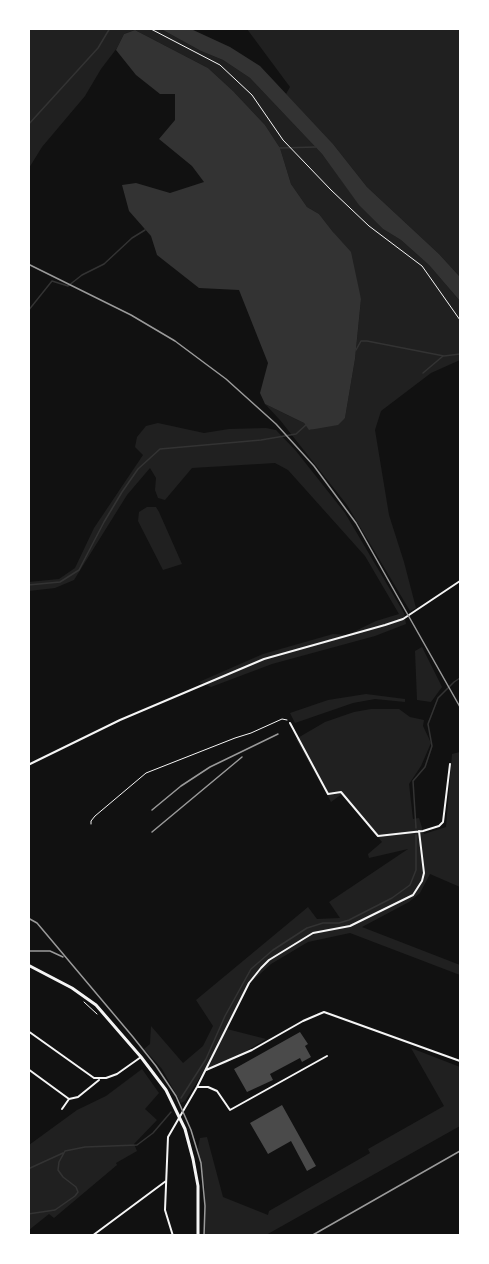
<!DOCTYPE html>
<html>
<head>
<meta charset="utf-8">
<style>
	body { margin:0 }
	#map { position:relative; width:489px; height:1264px; overflow:hidden; background:#111; font-family:Manrope,sans-serif }
	canvas { display:block }
	.frame { position:absolute; inset:0; border:30px solid #fff; pointer-events:none }
</style>
</head>
<body>
<div id="map">
<canvas width="489" height="1264"></canvas>
<div class="frame"></div>
</div>
<script>
const c = document.querySelector('canvas').getContext('2d');
c.lineJoin = 'round';
function fillPath(path, color) {
  c.fillStyle = color;
  c.fill(path, 'evenodd');
}
function poly(rows) {
  const path = new Path2D();
  for (const r of rows) {
    path.moveTo(r[0], r[1]);
    for (let i = 2; i < r.length; i += 2) path.lineTo(r[i], r[i + 1]);
  }
  return path;
}
function stroke(path, color, width, dash) {
  c.strokeStyle = color;
  c.lineWidth = width;
  c.lineCap = dash ? 'butt' : 'round';
  c.setLineDash(dash || []);
  c.stroke(path);
}
const green = poly([
	[29,29,161,29,201,51,223,60,250,78,322,154,360,205,383,229,401,240,429,265,460,301,460,360,431,373,381,411,375,430,389,515,404,562,416,608,410,611,347,505,280,420,265,404,304,423,310,430,345,418,355,359,361,299,333,232,319,214,307,207,291,184,280,148,265,125,233,91,208,68,135,30,124,34,117,48,101,69,85,96,42,147,29,168],
	[247,29,460,29,460,277,439,254,367,187,333,144,286,94,290,87],
	[158,423,204,433,229,429,266,428,276,430,296,451,345,513,404,613,406,624,375,636,272,664,211,687,199,682,263,654,333,634,347,635,376,621,399,614,365,556,288,470,275,463,192,468,165,500,158,498,155,490,156,478,150,468,127,495,74,580,55,588,29,591,28,582,59,579,75,568,94,528,143,455,135,447,137,437,146,426],
	[147,507,156,507,159,512,182,564,163,570,138,521,139,512],
	[422,647,442,687,431,702,417,700,415,651],
	[366,694,405,699,405,702,375,699,353,703,295,723,290,713,328,700],
	[371,709,399,709,410,717,424,720,423,726,431,743,421,766,409,784,413,819,419,818,424,834,446,827,452,754,460,752,460,887,430,874,420,893,409,902,362,927,460,965,460,975,350,933,308,942,271,964,250,983,227,1029,266,1039,225,1064,205,1069,185,1101,181,1103,162,1069,144,1049,150,1044,151,1026,183,1063,203,1046,213,1026,196,1000,308,907,317,919,340,918,329,902,408,849,369,858,368,854,382,842,342,794,331,802,296,739,325,722,354,712],
	[411,1048,460,1067,460,1126,266,1235,205,1235,205,1190,198,1148,200,1138,207,1137,223,1197,268,1215,269,1211,370,1153,368,1149,444,1106],
	[142,1069,159,1093,145,1109,157,1120,134,1144,137,1151,116,1163,117,1165,54,1218,49,1214,29,1230,29,1145,77,1110,106,1096]
]);
const water = poly([
	[161,29,191,29,230,47,260,66,333,144,367,187,439,254,460,277,460,301,429,265,401,240,383,229,359,205,322,154,250,78,223,60,201,51],
	[135,30,208,68,233,91,265,125,280,148,291,184,307,207,319,214,333,232,351,252,361,299,355,359,345,418,338,425,309,430,304,423,265,404,260,393,268,363,239,290,199,288,157,255,151,236,129,211,122,185,136,183,170,193,204,182,192,166,159,139,175,120,175,94,160,94,136,75,116,50,124,34]
]);
const stream = poly([
	[28,125,98,48,110,28],
	[279,148,316,147],
	[28,311,52,281,68,286,82,275,104,264,132,238,145,230],
	[356,350,361,341,367,341,444,356,460,354],
	[423,373,443,356],
	[28,585,60,582,79,570,104,522,122,492,138,469,160,449,261,440,296,434,307,424],
	[416,828,413,781,425,767,432,746,428,724,438,698,454,682,460,678],
	[181,1098,206,1059,225,1016,251,969,273,950,307,928,323,923,339,923,349,920,392,898,410,885,416,870,416,835],
	[28,1169,63,1153],
	[28,1214,55,1210,75,1196,78,1192,76,1187,63,1177,58,1170,59,1162,65,1151,85,1147,137,1145,153,1133,171,1112]
]);
const building = poly([
	[300,1032,308,1044,305,1046,311,1057,302,1062,300,1058,270,1074,273,1080,247,1092,234,1069],
	[282,1105,316,1166,307,1171,291,1141,268,1154,250,1123]
]);
const path = poly([
	[149,28,220,65,252,95,283,140,331,190,369,226,422,266,460,320],
	[91,824,91,821,95,816,146,773,235,738,251,733,282,719,287,720],
	[84,1002,97,1014]
]);
const minor = poly([
	[290,723,328,794,341,792,378,836,423,831,439,826,443,822,450,764],
	[28,765,120,720,264,659,385,625,403,619,460,581],
	[28,1031,94,1078,106,1078,117,1074,141,1057],
	[28,1069,69,1099,78,1097,99,1080],
	[206,1070,252,1050,303,1021,324,1012,460,1061],
	[197,1087,208,1087,217,1091,230,1110,327,1056],
	[62,1109,69,1099],
	[92,1236,166,1181],
	[173,1236,165,1210,168,1137,197,1087,249,983,261,968,269,960,313,933,350,926,413,895,422,881,424,873,419,831]
]);
const tertiary = poly([
	[28,965,72,988,96,1005,141,1057,166,1090,185,1129,193,1159,198,1186,198,1236]
]);
const tram = poly([
	[28,918,37,923,133,1037,156,1066,176,1096,191,1130,201,1163,205,1206,204,1236],
	[28,951,50,951,63,957]
]);
const rail = poly([
	[28,264,131,315,175,341,226,379,276,424,314,466,356,523,460,707],
	[152,810,181,786,210,767,278,734],
	[152,832,242,757],
	[311,1236,460,1151]
]);
fillPath(green, '#202020');
fillPath(water, '#333');
stroke(stream, '#333', 1.5);
fillPath(building, '#4a4a4a');
stroke(path, '#f5f5f5', 1);
stroke(minor, '#f5f5f5', 2);
stroke(tertiary, '#f5f5f5', 3);
stroke(tram, '#9a9a9a', 1.5);
stroke(rail, '#9a9a9a', 1.5);
</script>
</body>
</html>
